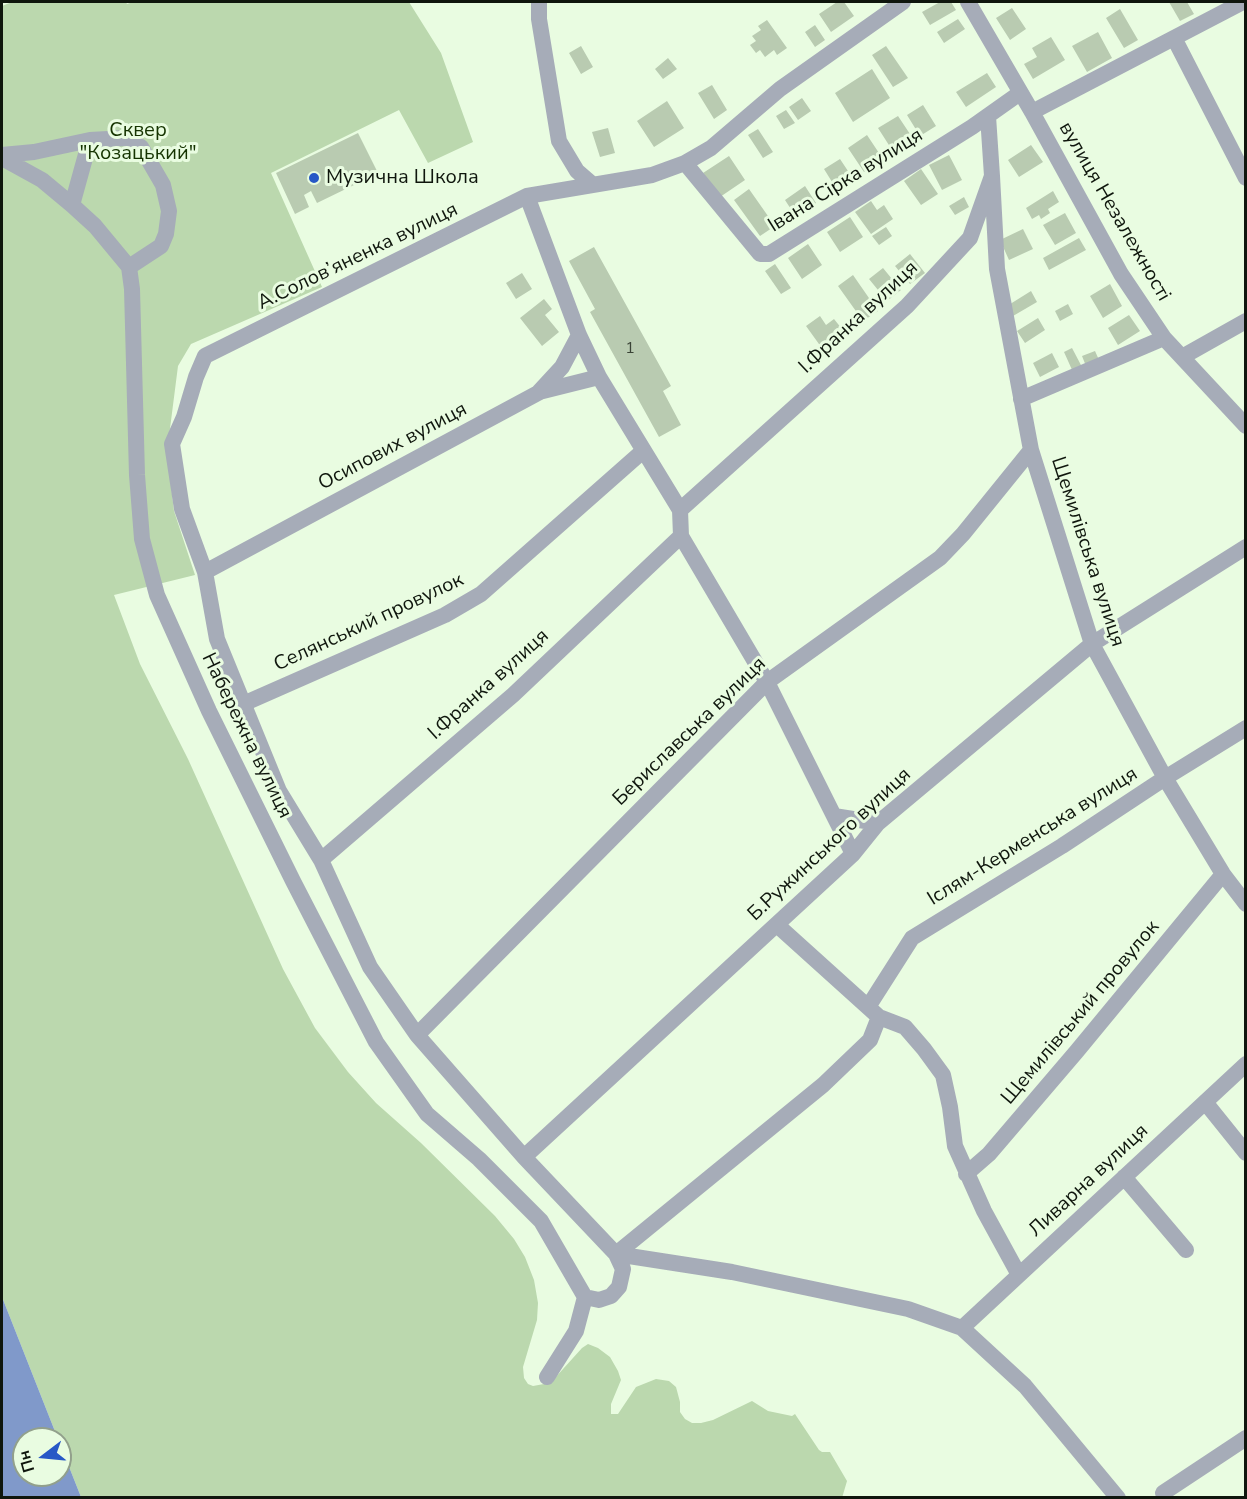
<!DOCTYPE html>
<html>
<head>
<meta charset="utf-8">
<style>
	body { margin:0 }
	#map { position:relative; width:1247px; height:1499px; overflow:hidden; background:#e9fce1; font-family:"Nunito Sans",sans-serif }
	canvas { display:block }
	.frame { position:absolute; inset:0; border:3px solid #0f160d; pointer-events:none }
	.north { position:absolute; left:12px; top:1427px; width:60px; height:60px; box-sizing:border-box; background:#e9fce1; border:2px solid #92a08c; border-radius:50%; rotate:254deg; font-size:16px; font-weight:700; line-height:24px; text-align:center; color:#0f160d }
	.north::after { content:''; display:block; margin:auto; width:21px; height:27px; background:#2758c6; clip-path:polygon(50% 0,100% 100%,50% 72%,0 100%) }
</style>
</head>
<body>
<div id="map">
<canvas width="1247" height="1499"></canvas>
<div class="frame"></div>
<div class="north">Пн</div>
</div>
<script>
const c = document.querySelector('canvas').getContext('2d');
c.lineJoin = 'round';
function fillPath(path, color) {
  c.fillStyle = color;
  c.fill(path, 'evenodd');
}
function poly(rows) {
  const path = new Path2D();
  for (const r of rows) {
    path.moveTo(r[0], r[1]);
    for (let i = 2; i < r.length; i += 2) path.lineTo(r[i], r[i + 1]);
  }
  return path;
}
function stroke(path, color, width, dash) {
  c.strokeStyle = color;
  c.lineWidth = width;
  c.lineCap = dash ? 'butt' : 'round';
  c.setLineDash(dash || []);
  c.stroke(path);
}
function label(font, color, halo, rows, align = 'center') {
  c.font = font + ' "Nunito Sans",sans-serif';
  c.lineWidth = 6;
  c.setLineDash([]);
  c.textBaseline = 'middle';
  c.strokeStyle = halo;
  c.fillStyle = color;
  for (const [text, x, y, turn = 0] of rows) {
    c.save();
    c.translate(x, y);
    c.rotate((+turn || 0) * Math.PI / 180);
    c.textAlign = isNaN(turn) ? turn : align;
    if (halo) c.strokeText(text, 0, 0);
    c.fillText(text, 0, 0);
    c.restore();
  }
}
const green = poly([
	[12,2,126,2,127,4,133,2,409,2,441,53,473,142,428,163,399,110,271,173,322,287,191,344,178,366,167,452,174,511,195,575,114,595,140,664,188,759,283,969,315,1028,348,1072,376,1103,421,1143,495,1216,514,1239,525,1257,534,1280,538,1303,537,1320,523,1367,524,1378,528,1384,533,1386,544,1384,554,1379,582,1348,588,1344,598,1348,610,1357,618,1371,621,1380,611,1404,611,1414,618,1414,636,1387,656,1379,669,1381,676,1387,680,1402,680,1412,685,1419,692,1423,701,1423,713,1420,752,1401,768,1411,792,1416,795,1414,819,1450,822,1452,830,1452,847,1481,842,1498,81,1497,60,1444,60,1439,58,1439,2,1297,2,6]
]);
const water = poly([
	[2,1297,58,1439,24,1439,24,1475,60,1475,60,1444,81,1497,2,1497]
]);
const building = poly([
	[837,2,844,2,854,16,831,32,819,14],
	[940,2,951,2,956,10,930,25,922,12],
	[1169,2,1187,2,1194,14,1180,21],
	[1012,8,1026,29,1010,40,996,18],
	[1120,9,1138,40,1124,48,1106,18],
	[958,19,965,29,944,43,937,32],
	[767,20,787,48,777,55,774,50,765,57,760,50,756,53,750,45,756,41,752,36,761,30,758,26],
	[815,25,825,40,815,47,805,32],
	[1098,32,1112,58,1087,72,1072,46],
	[1051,37,1065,60,1033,79,1024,64,1037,57,1032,48],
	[581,46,593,67,581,74,569,53],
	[886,46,908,78,893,87,872,55],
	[668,58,677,69,663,79,655,69],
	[872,69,890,98,853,122,835,93],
	[987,73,996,87,966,107,956,92],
	[712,85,727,110,714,119,698,93],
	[802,98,811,111,798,120,789,107],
	[667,101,684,128,654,147,637,121],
	[923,105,936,126,920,136,907,115],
	[786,110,795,123,784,129,776,116],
	[898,116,914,140,894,153,878,128],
	[608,128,615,153,600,157,592,132],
	[758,129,773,152,763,158,748,135],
	[358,133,378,173,360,182,355,170,349,173,354,185,317,203,311,191,304,195,309,207,295,214,276,173],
	[867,135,883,159,864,172,848,148],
	[1031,145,1043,162,1019,177,1008,160],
	[949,155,962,180,942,190,929,165],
	[729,156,745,180,720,197,703,173],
	[840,159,854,180,837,190,824,169],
	[921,169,938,194,921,205,904,181],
	[805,186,816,203,796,217,785,200],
	[749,189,775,226,760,236,734,200],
	[1053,191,1059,202,1048,209,1050,213,1041,219,1039,215,1032,219,1026,208],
	[964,197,969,207,955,215,949,206],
	[871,201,877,210,884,205,893,219,871,234,855,212],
	[1065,213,1076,233,1055,245,1043,225],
	[850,217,863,237,840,252,827,232],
	[886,227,892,236,879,245,872,236],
	[1023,229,1033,249,1009,260,1000,240],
	[1079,238,1086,250,1049,270,1043,258],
	[808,244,822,265,802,279,788,258],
	[594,247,671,386,663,391,681,425,659,437,590,312,595,309,569,261],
	[910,254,925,273,910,284,895,266],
	[775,264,791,288,781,294,765,271],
	[883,268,901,290,887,301,869,279],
	[522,273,532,289,516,299,506,283],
	[853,275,878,311,863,321,838,286],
	[1110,284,1122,306,1103,318,1090,296],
	[1031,291,1037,302,1013,316,1007,306],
	[544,299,552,309,545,315,559,332,542,346,520,318],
	[1068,304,1073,314,1060,321,1055,311],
	[1129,315,1140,331,1118,345,1108,328],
	[820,316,826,325,834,319,842,329,834,335,838,341,824,351,806,326],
	[1038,318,1045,330,1025,343,1017,331],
	[1072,348,1082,367,1073,372,1064,352],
	[1095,351,1099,360,1086,366,1082,356],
	[1052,353,1059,367,1040,377,1033,363]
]);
const minor = poly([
	[539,2,539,19,559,141,577,171,592,184],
	[968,2,1032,112,1121,274,1164,338,1246,426],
	[1174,38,1246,178],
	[1032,112,1243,2],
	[2,155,34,152,90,140,126,138,141,147,163,185,169,211,166,234,161,246,129,267],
	[2,158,42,180,72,205,95,226,129,267,132,289,137,475,142,539,157,595,209,711,293,881,376,1042,427,1114,479,1159,541,1221,585,1297],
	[685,163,760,254,769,254,972,127,1020,93],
	[992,176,997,269,1031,450,1092,644,1165,778,1223,874,1246,904],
	[527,196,579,335,599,377,680,510,681,536,767,682,853,854],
	[72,205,90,140],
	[1182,357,1246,321],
	[539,392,599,377],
	[1021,399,1164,338],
	[680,510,907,306,970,238,992,176,988,116],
	[205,572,538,393,562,367,579,335],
	[243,704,445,615,481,594,643,451],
	[834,816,878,823],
	[321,860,513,695,681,536],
	[777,925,879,1017,905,1027,924,1049,943,1075,950,1107,955,1146,984,1211,1019,1275],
	[868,1007,912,938,1062,846,1165,778,1246,728],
	[417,1035,767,682,940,558,963,534,1031,450],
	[1205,1102,1246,1153],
	[524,1157,853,854,878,823,1092,644,1246,547],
	[966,1174,989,1154,1077,1051,1223,874],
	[1124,1177,1186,1250],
	[616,1254,732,1272,908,1309,962,1328,1025,1386,1118,1498],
	[616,1254,823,1085,870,1040,879,1017],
	[585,1297,599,1300,611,1296,619,1287,623,1269,616,1254,524,1157,417,1035,370,967,321,860,279,791,217,639,205,572,182,509,172,444,184,417,196,377,205,356,527,196,652,175,685,163,711,148,780,89,903,2],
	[962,1328,1246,1064],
	[547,1377,576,1331,585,1297],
	[1163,1493,1246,1438]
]);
const markers = [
	[314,178,6,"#2758c6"]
];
const numberNames = [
	["1",630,349]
];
const parkNames = [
	["Сквер",138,131],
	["\"Козацький\"",138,154]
];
const poiNames = [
	["Музична Школа",326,178]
];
const streetNames = [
	["Івана Сірка вулиця",846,181,-32],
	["вулиця Незалежності",1114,212,60],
	["А.Солов’яненка вулиця",358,257,-26],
	["І.Франка вулиця",859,318,-43],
	["Осипових вулиця",393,447,-28],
	["Щемилівська вулиця",1087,552,72],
	["Селянський провулок",369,623,-25],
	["І.Франка вулиця",489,685,-42],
	["Бериславська вулиця",690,732,-44],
	["Набережна вулиця",246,736,64],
	["Іслям-Керменська вулиця",1033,837,-32],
	["Б.Ружинського вулиця",830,845,-43],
	["Щемилівський провулок",1081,1013,-50],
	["Ливарна вулиця",1089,1181,-43]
];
fillPath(green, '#bbd8ae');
fillPath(water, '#8099ca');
fillPath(building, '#b9cbb1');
stroke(minor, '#a6acb8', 16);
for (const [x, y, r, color] of markers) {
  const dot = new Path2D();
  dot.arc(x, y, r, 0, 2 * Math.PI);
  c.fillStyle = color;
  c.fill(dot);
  stroke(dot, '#e9fce1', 2);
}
label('16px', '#3a4336', null, numberNames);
label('20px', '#153401', '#e9fce1', parkNames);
label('20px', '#0f160d', '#e9fce1', poiNames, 'left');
label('20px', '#0f160d', '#e9fce1', streetNames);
</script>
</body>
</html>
